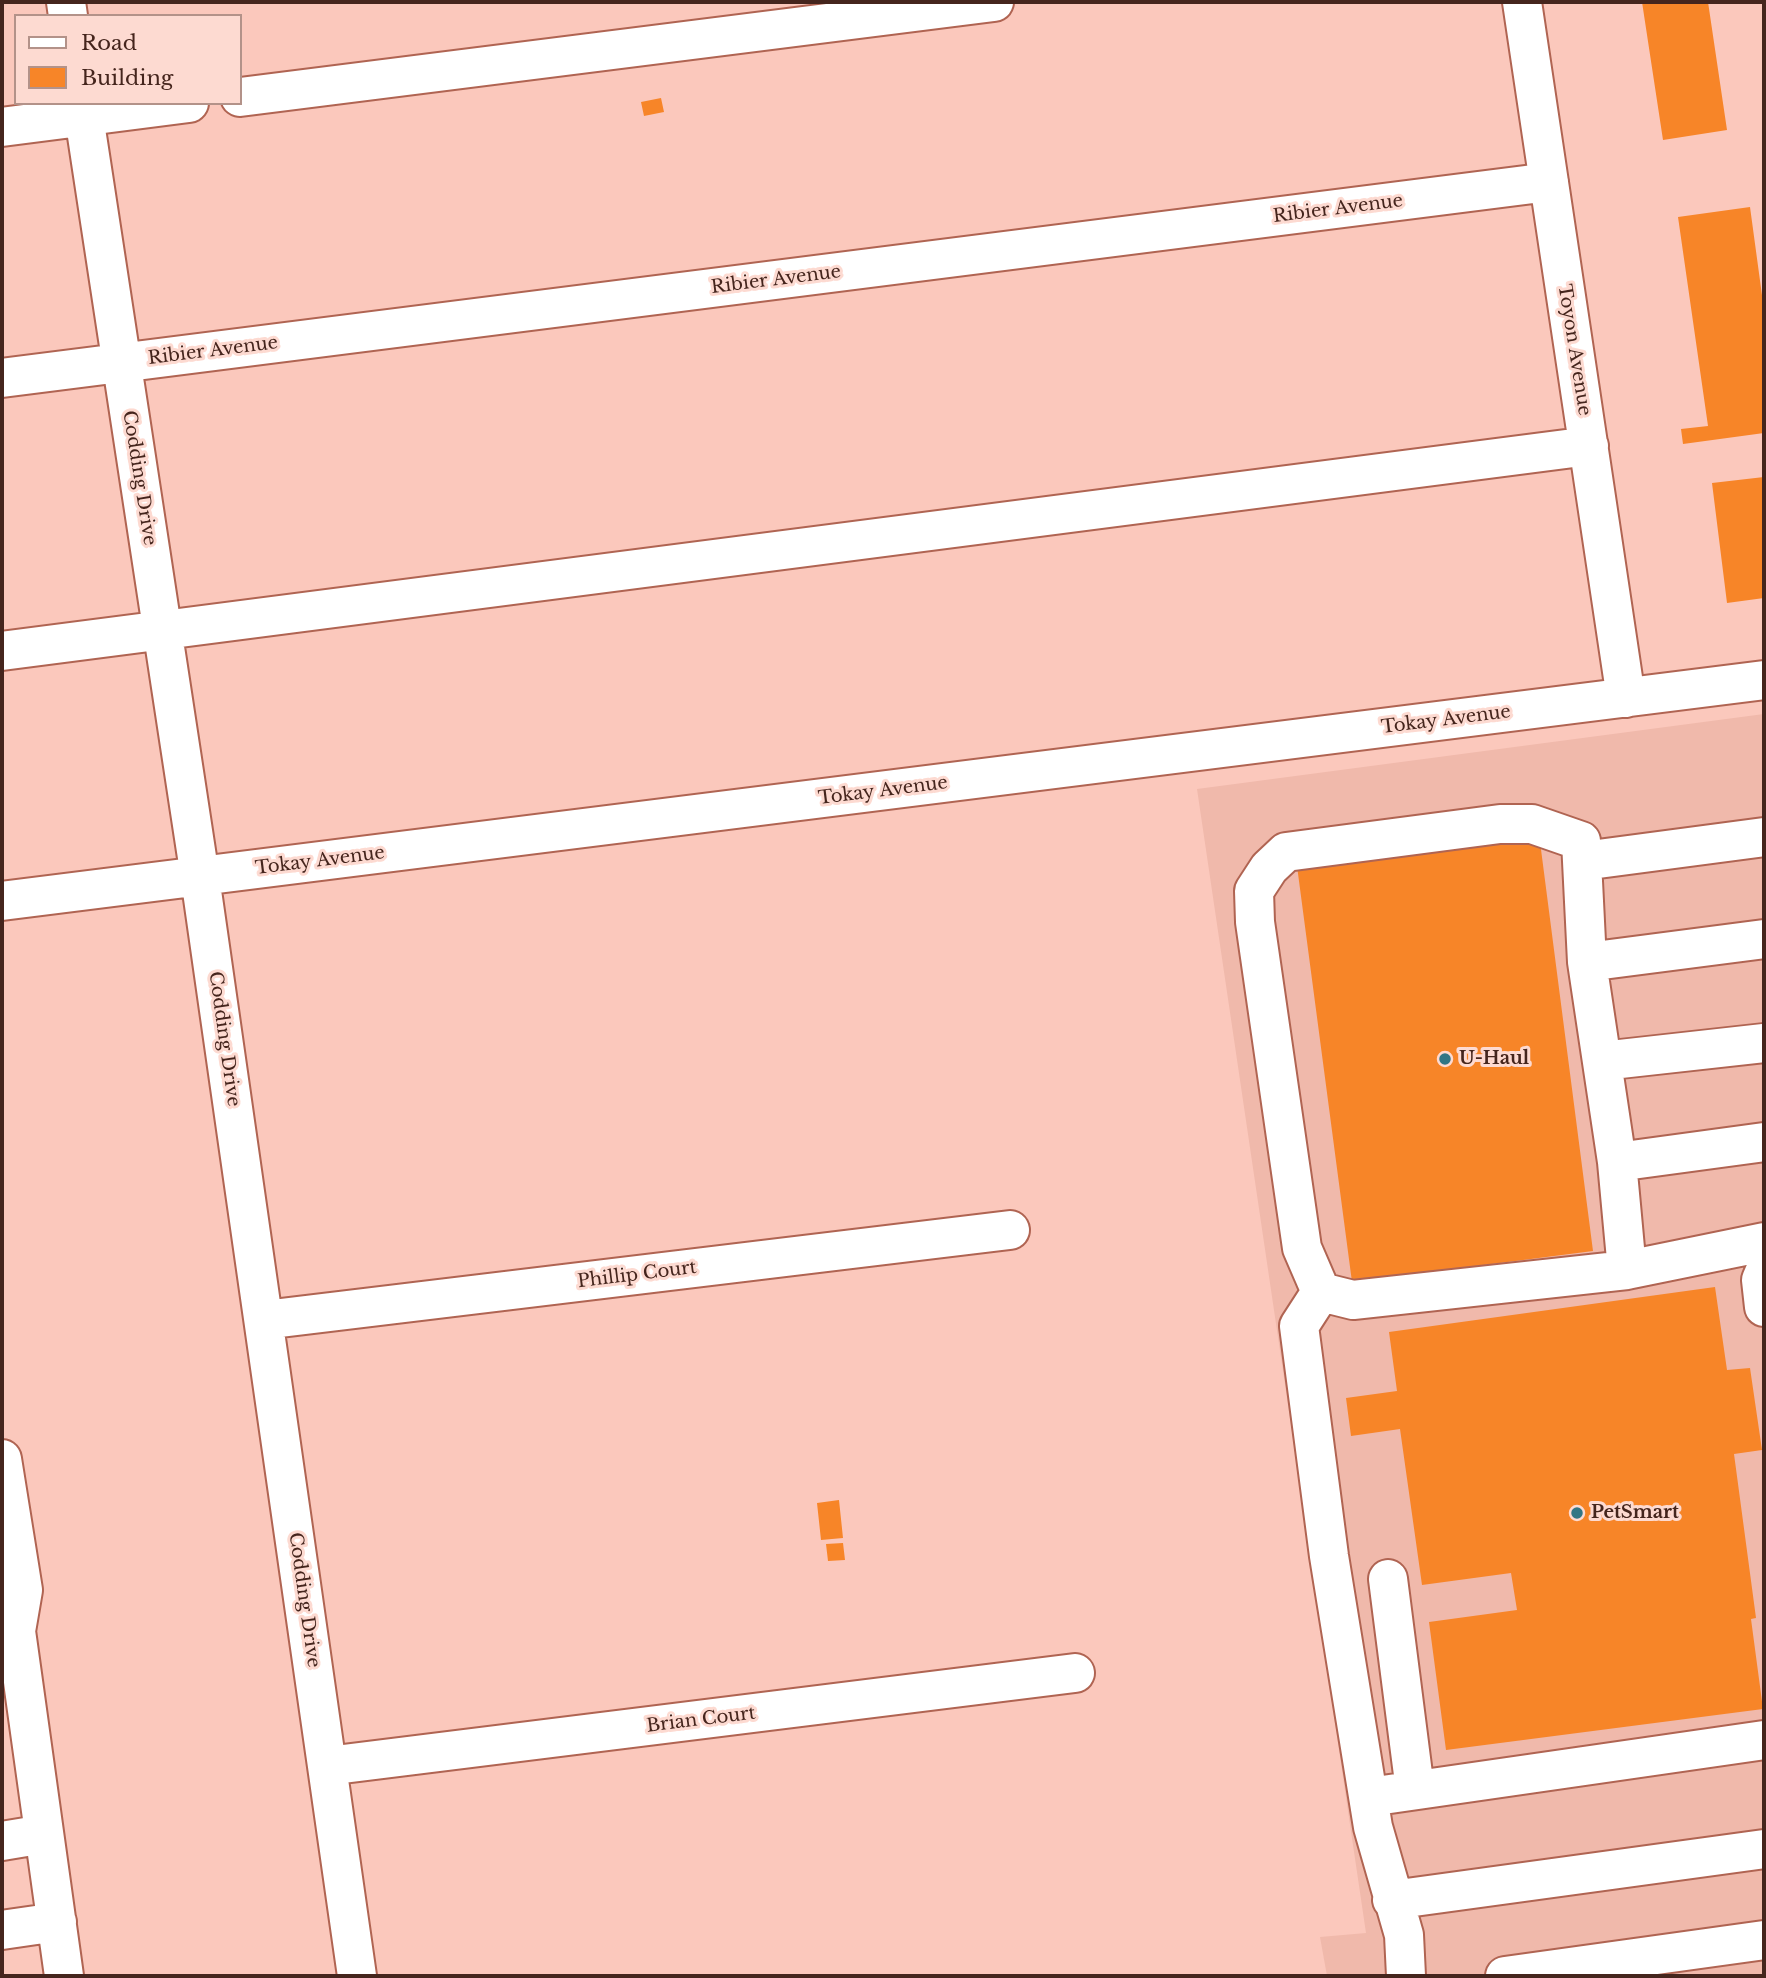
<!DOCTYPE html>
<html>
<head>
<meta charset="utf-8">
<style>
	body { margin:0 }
	#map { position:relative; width:1766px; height:1978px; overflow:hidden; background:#fbc8bc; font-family:"Libre Baskerville",serif }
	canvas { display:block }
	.frame { position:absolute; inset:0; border:4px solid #45251d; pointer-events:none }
	.legend { position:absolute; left:14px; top:14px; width:228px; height:91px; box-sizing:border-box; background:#fddad1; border:2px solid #b39289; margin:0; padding:9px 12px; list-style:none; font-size:21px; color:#45251d }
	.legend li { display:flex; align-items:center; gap:14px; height:35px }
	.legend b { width:35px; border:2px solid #b39289 }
</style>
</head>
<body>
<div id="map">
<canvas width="1766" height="1978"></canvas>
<div class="frame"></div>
<ul class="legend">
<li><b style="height:9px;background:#fff"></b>Road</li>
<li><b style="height:19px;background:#f78528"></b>Building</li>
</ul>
</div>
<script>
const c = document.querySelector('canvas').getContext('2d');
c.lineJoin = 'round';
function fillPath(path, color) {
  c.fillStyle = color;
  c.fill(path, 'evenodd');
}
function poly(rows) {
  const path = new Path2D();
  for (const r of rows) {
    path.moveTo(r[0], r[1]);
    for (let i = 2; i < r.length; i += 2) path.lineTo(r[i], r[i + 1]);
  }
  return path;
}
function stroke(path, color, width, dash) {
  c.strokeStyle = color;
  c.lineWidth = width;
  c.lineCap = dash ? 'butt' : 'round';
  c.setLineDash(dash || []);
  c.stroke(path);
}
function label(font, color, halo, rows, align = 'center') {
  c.font = font + ' "Libre Baskerville",serif';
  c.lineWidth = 6;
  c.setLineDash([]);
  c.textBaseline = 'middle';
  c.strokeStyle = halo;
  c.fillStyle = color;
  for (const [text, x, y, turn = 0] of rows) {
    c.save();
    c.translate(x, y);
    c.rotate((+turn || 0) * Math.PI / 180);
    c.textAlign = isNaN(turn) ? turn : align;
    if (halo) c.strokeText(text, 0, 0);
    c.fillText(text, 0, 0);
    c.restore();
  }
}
const built = poly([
	[1764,714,1764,1976,1327,1976,1320,1937,1366,1933,1197,789]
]);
const building = poly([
	[1642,2,1708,2,1727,130,1663,140],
	[661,98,664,112,644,116,641,102],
	[1750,207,1764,310,1764,433,1683,444,1681,429,1708,426,1678,217],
	[1764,477,1764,598,1727,603,1712,483],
	[1539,834,1593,1251,1352,1282,1297,866],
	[1715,1287,1727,1370,1750,1368,1762,1450,1734,1454,1756,1618,1751,1619,1763,1709,1446,1750,1429,1622,1517,1610,1511,1573,1422,1585,1400,1429,1351,1436,1346,1398,1397,1391,1389,1332],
	[839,1500,843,1538,821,1540,817,1503],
	[843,1543,845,1560,828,1561,826,1544]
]);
const minor = poly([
	[66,2,68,16],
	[1522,2,1626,698],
	[240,97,994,2],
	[82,103,200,877,357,1976],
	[2,127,189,103],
	[2,378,1549,182],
	[2,651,1589,446],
	[1583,861,1764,837],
	[2,901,1764,680],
	[1587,962,1764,939],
	[1602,1061,1764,1043],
	[1617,1162,1764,1142],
	[1627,1270,1617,1162,1587,962,1581,841,1532,824,1500,824,1286,852,1269,868,1254,891,1255,922,1302,1248,1321,1292,1353,1300,1627,1270,1764,1242],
	[1764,1273,1761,1280,1764,1307],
	[1321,1292,1299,1326,1329,1556,1373,1827,1404,1935,1406,1976],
	[264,1320,1010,1230],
	[2,1459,23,1590,16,1631,64,1976],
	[1388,1579,1415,1790],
	[327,1766,1075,1673],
	[1369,1797,1764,1740],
	[2,1841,44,1834],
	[1392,1900,1764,1849],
	[2,1930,57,1922],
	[1505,1976,1764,1940]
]);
const markers = [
	[1445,1059,7,"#317685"],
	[1577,1513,7,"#317685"]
];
const streetNames = [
	["Ribier Avenue",1338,209,-7],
	["Ribier Avenue",776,280,-7],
	["Toyon Avenue",1574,350,81],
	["Ribier Avenue",213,351,-7],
	["Codding Drive",139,478,81],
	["Tokay Avenue",1446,720,-7],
	["Tokay Avenue",883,791,-7],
	["Tokay Avenue",320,861,-7],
	["Codding Drive",224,1039,82],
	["Phillip Court",637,1275,-7],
	["Codding Drive",304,1600,82],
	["Brian Court",701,1720,-7]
];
const poiNames = [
	["U-Haul",1459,1059],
	["PetSmart",1591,1513]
];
fillPath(built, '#f0b9ab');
fillPath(building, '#f78528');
stroke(minor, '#b06452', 42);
stroke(minor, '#fff', 38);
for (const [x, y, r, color] of markers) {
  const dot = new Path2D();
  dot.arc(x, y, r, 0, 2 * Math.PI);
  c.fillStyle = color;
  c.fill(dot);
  stroke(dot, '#fddad1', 2.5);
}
label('18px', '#45251d', '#fddad1', streetNames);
label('bold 18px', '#45251d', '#fddad1', poiNames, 'left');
</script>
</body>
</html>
